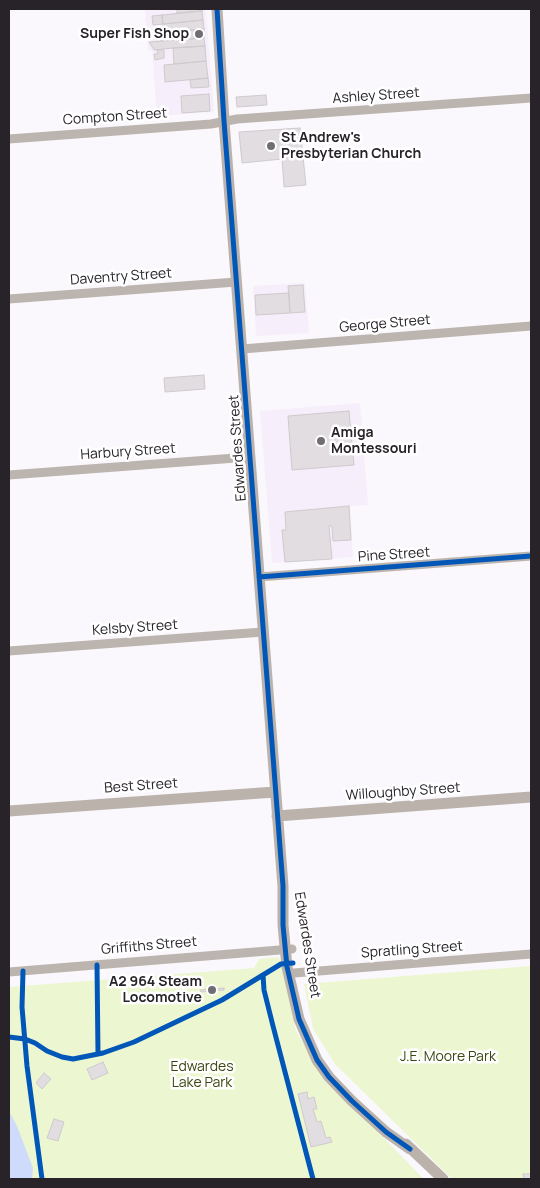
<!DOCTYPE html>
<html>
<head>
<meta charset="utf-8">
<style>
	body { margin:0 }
	#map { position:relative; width:540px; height:1188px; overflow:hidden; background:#faf8fc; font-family:Manrope,sans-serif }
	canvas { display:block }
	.frame { position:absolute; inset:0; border:10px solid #272329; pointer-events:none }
</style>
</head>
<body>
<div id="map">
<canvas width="540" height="1188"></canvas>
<div class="frame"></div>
</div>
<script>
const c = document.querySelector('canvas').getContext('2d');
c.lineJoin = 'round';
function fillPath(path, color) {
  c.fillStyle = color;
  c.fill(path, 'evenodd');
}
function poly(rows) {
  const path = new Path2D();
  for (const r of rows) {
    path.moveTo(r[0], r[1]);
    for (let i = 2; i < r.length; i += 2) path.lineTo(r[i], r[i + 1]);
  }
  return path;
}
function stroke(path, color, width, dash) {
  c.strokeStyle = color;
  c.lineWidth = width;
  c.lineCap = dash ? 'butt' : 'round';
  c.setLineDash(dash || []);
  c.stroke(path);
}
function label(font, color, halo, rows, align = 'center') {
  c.font = font + ' Manrope,sans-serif';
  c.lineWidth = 5;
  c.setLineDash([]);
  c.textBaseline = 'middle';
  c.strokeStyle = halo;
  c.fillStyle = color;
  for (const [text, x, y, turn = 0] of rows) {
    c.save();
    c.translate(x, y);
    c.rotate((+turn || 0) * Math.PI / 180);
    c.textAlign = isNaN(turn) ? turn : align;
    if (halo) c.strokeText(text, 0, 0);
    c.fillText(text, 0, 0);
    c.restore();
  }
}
const built = poly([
	[145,9,206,9,214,112,157,116,152,51,148,51],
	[305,283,309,333,256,336,253,286],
	[360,403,368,505,350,506,353,557,274,563,272,562,260,411]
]);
const green = poly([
	[279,957,296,1031,321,1074,424,1179,9,1179,9,987,254,968,259,959],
	[531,966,531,1179,452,1179,335,1064,313,1029,304,984]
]);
const water = poly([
	[9,1111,17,1126,33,1168,32,1179,9,1179]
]);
const building = poly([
	[177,9,202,9,202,11,177,13,177,9],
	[202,11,203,20,163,24,162,15,202,11],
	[162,15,163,24,153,25,152,16,162,15],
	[203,20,204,29,163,32,163,24,203,20],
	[204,29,204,38,157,41,156,33,204,29],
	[204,38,205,46,173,48,154,50,149,42,204,38],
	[205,46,206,61,174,64,173,48,205,46],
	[157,50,164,50,164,58,155,60,154,54,158,54,157,50],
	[206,61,208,78,165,82,164,65,206,61],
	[208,78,209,87,191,88,190,80,208,78],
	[209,94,210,111,182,113,181,96,209,94],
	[266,95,267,105,237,107,236,97,266,95],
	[300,128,306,185,284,187,282,159,242,163,239,132,300,128],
	[303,285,305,312,290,313,288,286,303,285],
	[289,293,290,313,256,315,255,295,289,293],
	[204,375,205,389,165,392,164,378,204,375],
	[349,411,354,465,292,470,288,416,349,411],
	[349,506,351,540,333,541,332,526,329,526,332,559,285,562,282,530,286,530,285,512,349,506],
	[224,988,224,990,201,992,200,990,224,988],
	[103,1062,108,1073,92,1080,87,1069,103,1062],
	[44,1073,51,1079,42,1089,36,1083,44,1073],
	[307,1092,308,1099,314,1097,317,1109,313,1109,317,1122,321,1121,326,1138,330,1137,332,1142,311,1147,298,1094,307,1092],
	[54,1119,64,1122,58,1141,47,1138,54,1119],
	[523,1174,531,1174,531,1179,524,1179,523,1174]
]);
const street = poly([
	[9,139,211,124,237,119,531,98],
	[9,299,236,282],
	[242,349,531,326],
	[9,475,249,457],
	[259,577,531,556],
	[9,651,263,632],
	[9,972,292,949],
	[294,973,531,954]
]);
const secondary = poly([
	[217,9,224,121,283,886,283,925,287,967,299,1019,317,1060,329,1077,352,1101,386,1132,410,1149],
	[9,811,275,792],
	[277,816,531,797],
	[406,1144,443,1179]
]);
const cycleway = poly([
	[217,9,224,121,283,886,283,925,287,967,299,1019,317,1060,329,1077,352,1101,386,1132,410,1149],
	[259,577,531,556],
	[97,965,98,1054],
	[23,971,22,1007,27,1066,42,1179],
	[263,975,264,990,273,1026,313,1179],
	[9,1037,25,1039,35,1043,47,1051,62,1057,73,1059,103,1053,134,1042,222,1000,281,964,293,963]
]);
const markers = [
	[199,34,5,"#716e73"],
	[271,146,5,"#716e73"],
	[321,441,5,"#716e73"],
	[212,990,5,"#716e73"]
];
const poiNames = [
	["Super Fish Shop",189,34],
	["St Andrew's",281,138,"left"],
	["Presbyterian Church",281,154,"left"],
	["Amiga",331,433,"left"],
	["Montessouri",331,449,"left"],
	["A2 964 Steam",202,982],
	["Locomotive",202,998]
];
const streetNames = [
	["Ashley Street",376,96,-4],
	["Compton Street",115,117,-4],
	["Daventry Street",121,277,-4],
	["George Street",385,324,-5],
	["Edwardes Street",238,448,-94],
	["Harbury Street",128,452,-4],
	["Pine Street",394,555,-4],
	["Kelsby Street",135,628,-4],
	["Best Street",141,786,-4],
	["Willoughby Street",403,792,-4],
	["Edwardes Street",307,945,81],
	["Griffiths Street",149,946,-5],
	["Spratling Street",412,950,-4]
];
const parkNames = [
	["J.E. Moore Park",448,1057],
	["Edwardes",202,1067],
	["Lake Park",202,1083]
];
fillPath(built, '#f7eefb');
fillPath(green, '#ecf7d1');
fillPath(water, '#cfdbfa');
fillPath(building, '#e2dde0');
stroke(building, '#cfcacd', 1);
stroke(street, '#bcb4ae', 9);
stroke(secondary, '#bbb2ac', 11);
stroke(cycleway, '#0057b8', 5);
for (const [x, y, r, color] of markers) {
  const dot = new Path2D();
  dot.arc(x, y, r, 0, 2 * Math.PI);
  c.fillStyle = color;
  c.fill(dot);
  stroke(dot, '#fff', 2);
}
label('bold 14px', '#272329', '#fff', poiNames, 'right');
label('14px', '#272329', '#fff', streetNames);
label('14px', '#3b470f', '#fff', parkNames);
</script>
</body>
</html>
